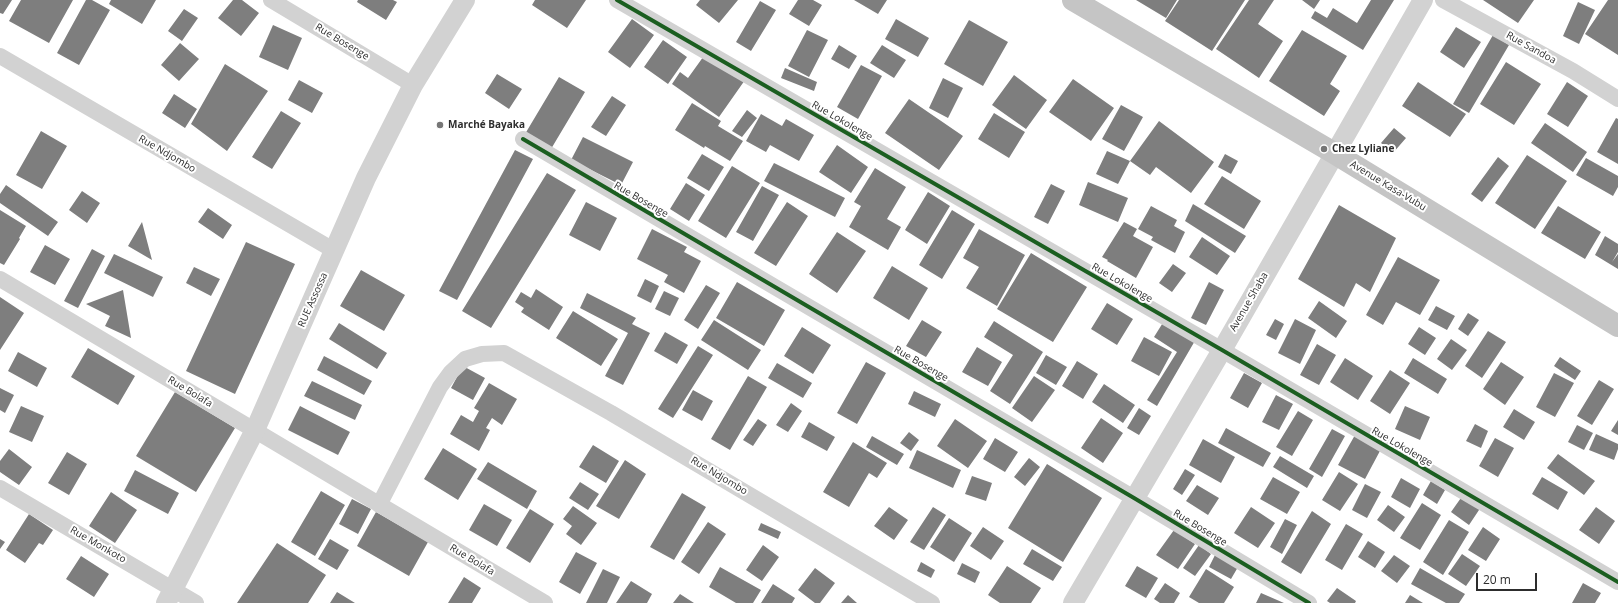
<!DOCTYPE html>
<html>
<head>
<meta charset="utf-8">
<style>
	body { margin:0 }
	#map { position:relative; width:1618px; height:603px; overflow:hidden; background:#fff; font-family:"Open Sans",sans-serif }
	canvas { display:block }
	.scale { position:absolute; left:1476px; top:573px; width:61px; height:18px; box-sizing:border-box; border:2px solid #2d2d2d; border-top:0; padding-left:5px; font-size:12px; line-height:14px; white-space:nowrap; color:#2d2d2d; -webkit-text-stroke:3px #fff; paint-order:stroke }
</style>
</head>
<body>
<div id="map">
<canvas width="1618" height="603"></canvas>
<div class="scale">20 m</div>
</div>
<script>
const c = document.querySelector('canvas').getContext('2d');
c.lineJoin = 'round';
function fillPath(path, color) {
  c.fillStyle = color;
  c.fill(path, 'evenodd');
}
function poly(rows) {
  const path = new Path2D();
  for (const r of rows) {
    path.moveTo(r[0], r[1]);
    for (let i = 2; i < r.length; i += 2) path.lineTo(r[i], r[i + 1]);
  }
  return path;
}
function stroke(path, color, width, dash) {
  c.strokeStyle = color;
  c.lineWidth = width;
  c.lineCap = dash ? 'butt' : 'round';
  c.setLineDash(dash || []);
  c.stroke(path);
}
function label(font, color, halo, rows, align = 'center') {
  c.font = font + ' "Open Sans",sans-serif';
  c.lineWidth = 4;
  c.setLineDash([]);
  c.textBaseline = 'middle';
  c.strokeStyle = halo;
  c.fillStyle = color;
  for (const [text, x, y, turn = 0] of rows) {
    c.save();
    c.translate(x, y);
    c.rotate((+turn || 0) * Math.PI / 180);
    c.textAlign = isNaN(turn) ? turn : align;
    if (halo) c.strokeText(text, 0, 0);
    c.fillText(text, 0, 0);
    c.restore();
  }
}
const building = poly([
	[0,0,12,0,3,14,0,13],
	[21,0,73,0,49,43,9,21],
	[86,0,92,0,110,10,79,65,57,53],
	[111,0,156,0,142,24,109,4],
	[233,0,242,0,259,13,241,36,218,18],
	[358,0,393,0,397,2,386,20,357,2],
	[535,0,586,0,567,28,532,5],
	[700,0,738,0,719,23,696,5],
	[798,0,813,0,822,5,809,26,789,14],
	[854,0,887,0,878,14],
	[1136,0,1177,0,1166,18],
	[1179,0,1245,0,1212,51,1165,21],
	[1249,0,1274,0,1258,24,1283,41,1259,78,1216,49],
	[1302,0,1320,0,1314,9],
	[1371,0,1394,0,1363,50,1311,18,1315,11,1327,18,1333,8,1357,23],
	[1483,0,1534,0,1518,23],
	[1608,0,1618,0,1618,55,1585,34],
	[760,1,776,10,751,51,736,42],
	[1578,2,1595,10,1579,44,1563,36],
	[184,9,198,18,182,41,168,31],
	[632,19,654,35,630,68,608,52],
	[896,19,929,38,918,57,885,39],
	[969,20,1008,42,983,86,944,64],
	[273,25,302,38,288,70,259,57],
	[1456,27,1481,42,1464,68,1440,52],
	[807,30,828,40,809,77,788,66],
	[1302,30,1347,56,1330,84,1340,91,1324,116,1269,81],
	[1493,35,1509,45,1469,113,1453,104],
	[663,40,687,57,668,84,644,67],
	[180,43,199,59,179,81,161,65],
	[839,45,857,56,849,69,831,59],
	[882,45,906,60,894,78,870,63],
	[706,53,745,80,719,117,672,84,680,72,688,78],
	[1506,62,1541,84,1514,125,1480,104],
	[225,64,268,91,227,151,191,124],
	[861,65,882,76,858,119,837,107],
	[785,68,817,82,814,91,781,78],
	[497,74,522,89,509,109,485,93],
	[1014,75,1047,100,1026,129,992,105],
	[559,77,585,92,551,149,525,134],
	[943,78,963,88,948,118,929,108],
	[1073,79,1114,108,1091,141,1049,112],
	[299,80,323,93,312,113,288,100],
	[1418,82,1466,114,1450,137,1402,106],
	[1567,82,1588,96,1568,127,1547,114],
	[174,94,197,109,185,128,162,113],
	[612,96,626,105,606,136,591,127],
	[909,99,963,136,939,170,885,133],
	[692,103,721,121,718,126,743,141,730,161,705,146,704,148,675,130],
	[1121,105,1143,117,1124,151,1102,139],
	[747,110,757,118,742,137,732,131],
	[281,111,301,123,272,169,252,157],
	[994,113,1025,132,1009,158,978,139],
	[761,114,782,126,786,119,814,135,799,161,770,145,766,152,746,141],
	[1616,118,1618,119,1618,164,1597,152],
	[1159,121,1214,162,1191,193,1156,167,1150,175,1130,161],
	[1545,123,1587,152,1573,172,1531,143],
	[1394,128,1406,138,1393,153,1381,143],
	[41,131,67,146,42,189,16,175],
	[583,137,633,162,621,185,571,160],
	[837,145,868,167,851,193,819,172],
	[515,150,533,159,457,300,439,291],
	[1107,151,1130,161,1118,184,1096,174],
	[702,154,724,167,709,191,687,178],
	[1225,154,1238,161,1231,174,1218,167],
	[1527,155,1567,181,1535,229,1495,203],
	[1498,157,1509,166,1482,202,1471,194],
	[1586,158,1618,176,1618,187,1613,196,1576,175],
	[774,163,845,198,835,217,764,181],
	[732,166,760,183,726,238,698,221],
	[875,168,906,187,887,219,901,227,888,250,849,227,861,206,854,202],
	[547,173,576,190,491,328,462,311],
	[1222,176,1261,201,1244,229,1204,204],
	[1088,182,1128,198,1118,222,1079,205],
	[686,183,705,195,689,221,670,209],
	[1051,184,1065,191,1048,224,1034,217],
	[6,185,58,222,48,236,0,203,0,194],
	[762,186,779,195,753,241,736,232],
	[82,191,100,203,87,223,69,210],
	[928,192,950,206,927,244,905,230],
	[586,202,617,218,600,251,569,235],
	[787,202,808,216,776,266,754,253],
	[1193,204,1246,236,1235,253,1185,221],
	[1339,205,1396,238,1370,292,1356,283,1344,307,1298,279],
	[1151,206,1177,220,1174,226,1185,232,1175,253,1151,240,1153,237,1138,229],
	[1558,206,1601,232,1585,259,1541,233],
	[208,208,232,225,223,239,198,222],
	[0,210,26,226,19,238,20,239,4,265,0,263],
	[952,210,975,224,942,279,919,265],
	[142,222,152,260,128,246],
	[1124,222,1137,229,1133,236,1153,247,1136,278,1107,261,1108,260,1102,257],
	[652,229,687,247,684,252,701,261,684,293,664,282,668,275,637,259],
	[979,229,1025,255,997,306,966,288,979,267,963,258],
	[837,232,866,251,837,293,809,274],
	[1605,236,1618,244,1618,252,1612,262,1618,254,1618,269,1595,255],
	[1202,237,1230,256,1217,275,1189,257],
	[246,242,295,264,235,394,186,371],
	[45,245,70,259,55,285,30,272],
	[92,249,105,256,78,308,64,301],
	[1031,253,1087,287,1053,342,997,309],
	[114,254,163,277,153,297,104,273],
	[1398,257,1440,280,1420,315,1396,302,1383,325,1366,315],
	[1173,264,1186,273,1172,292,1159,283],
	[892,266,928,288,909,320,873,298],
	[194,267,220,279,211,296,186,283],
	[361,270,405,295,384,331,340,306],
	[645,279,659,286,651,303,637,296],
	[737,282,785,310,764,346,716,318],
	[1209,282,1224,290,1206,325,1191,318],
	[706,285,720,293,698,329,684,320],
	[536,289,563,307,549,330,521,312,524,308,515,302,521,292,531,298],
	[123,290,131,338,105,326,110,316,86,304],
	[664,291,679,298,670,316,655,309],
	[587,293,636,318,632,324,650,333,623,385,605,376,628,333,580,308],
	[0,297,24,313,0,350],
	[1319,301,1347,321,1336,338,1308,318],
	[1107,303,1133,319,1117,345,1091,329],
	[1436,306,1455,316,1447,330,1428,320],
	[573,311,618,339,601,366,556,338],
	[1468,313,1479,320,1468,336,1458,329],
	[1275,319,1284,324,1276,340,1266,335],
	[1295,319,1316,330,1300,364,1278,353],
	[714,320,761,350,748,370,701,340],
	[922,320,942,332,926,357,906,346],
	[994,321,1043,352,1010,404,990,391,1013,355,984,337],
	[1164,321,1196,339,1157,406,1147,400,1177,352,1154,337],
	[339,323,387,353,377,369,329,339],
	[802,327,831,345,813,374,784,356],
	[1419,327,1436,338,1425,355,1408,344],
	[1488,331,1506,342,1482,378,1465,366],
	[665,332,688,345,677,364,654,351],
	[1144,337,1172,352,1159,376,1131,361],
	[1451,339,1467,350,1452,370,1437,359],
	[1317,344,1336,355,1319,385,1300,375],
	[698,346,713,355,673,418,658,409],
	[977,347,1002,362,988,386,962,372],
	[88,348,135,376,118,405,71,377],
	[18,352,47,368,37,387,8,371],
	[1046,355,1067,367,1056,385,1036,373],
	[324,356,372,381,364,395,317,370],
	[1560,357,1581,371,1575,380,1554,366],
	[1345,358,1373,376,1358,400,1330,382],
	[1413,358,1447,379,1438,394,1404,373],
	[1077,361,1098,374,1083,399,1062,386],
	[866,362,886,373,857,424,837,413],
	[1501,362,1524,377,1505,405,1483,389],
	[777,363,812,383,803,398,768,378],
	[463,366,485,378,473,400,451,388],
	[1390,370,1410,383,1390,414,1370,401],
	[1244,373,1262,383,1248,408,1230,398],
	[1554,373,1574,383,1555,417,1536,407],
	[748,376,767,387,730,450,711,439],
	[1034,376,1055,390,1032,422,1012,408],
	[1599,380,1614,389,1592,425,1577,416],
	[312,381,362,405,355,420,304,396],
	[489,383,517,399,502,425,492,418,486,428,490,430,479,451,450,434,461,415,473,422,479,411,474,408],
	[1104,384,1135,405,1123,423,1092,402],
	[0,388,14,395,5,413,0,410],
	[693,390,713,401,702,421,682,410],
	[914,391,941,404,935,417,908,404],
	[175,392,235,428,196,492,136,456],
	[1276,395,1293,404,1279,430,1262,422],
	[791,403,802,411,788,432,776,425],
	[21,406,44,416,32,442,9,432],
	[300,406,350,432,338,455,288,430],
	[1405,406,1430,417,1420,440,1395,429],
	[1139,408,1151,416,1139,435,1127,428],
	[1514,409,1535,422,1524,440,1503,427],
	[1298,411,1313,420,1292,456,1276,447],
	[1101,418,1123,433,1103,463,1081,448],
	[758,419,767,425,753,446,743,440],
	[955,419,987,441,968,468,937,446],
	[1618,420,1618,435,1611,431],
	[809,422,835,437,827,451,801,437],
	[1475,424,1488,431,1481,448,1466,441],
	[1577,425,1593,433,1584,450,1568,442],
	[1226,428,1271,453,1263,467,1218,443],
	[1332,429,1345,436,1322,477,1309,469],
	[909,432,919,440,911,451,900,443],
	[1596,434,1618,444,1618,449,1614,460,1589,450],
	[1355,435,1381,449,1365,479,1338,465],
	[872,436,904,454,897,465,866,447],
	[995,438,1018,452,1005,472,983,459],
	[1495,438,1514,448,1498,477,1479,466],
	[1203,439,1235,457,1221,483,1189,465],
	[853,442,887,463,877,478,869,473,849,507,823,492],
	[593,445,619,461,606,483,579,467],
	[443,448,477,469,458,500,424,479],
	[9,449,32,467,19,485,0,472,0,461],
	[917,450,961,470,953,488,909,468],
	[67,452,87,464,69,495,48,483],
	[1558,454,1595,481,1584,495,1547,468],
	[1280,456,1314,476,1307,488,1273,467],
	[1029,458,1040,467,1025,486,1014,477],
	[625,460,646,474,619,519,596,506],
	[488,462,537,491,527,509,477,479],
	[1047,464,1102,498,1063,562,1008,528],
	[1185,469,1195,475,1182,495,1173,489],
	[135,470,179,493,168,514,124,491],
	[1339,472,1358,484,1340,511,1322,500],
	[972,476,992,483,986,501,965,494],
	[1273,477,1300,492,1287,514,1260,499],
	[1542,477,1568,492,1558,510,1532,494],
	[1401,478,1420,489,1410,508,1391,497],
	[1431,481,1445,490,1437,504,1423,495],
	[580,482,599,494,588,510,569,498],
	[1365,484,1381,492,1367,518,1352,510],
	[1197,485,1219,498,1208,515,1186,501],
	[321,491,345,505,315,556,291,542],
	[111,492,137,510,115,543,89,526],
	[682,493,706,507,674,560,650,547],
	[1463,495,1481,507,1469,525,1451,512],
	[352,499,371,509,358,534,339,524],
	[1422,503,1441,515,1420,550,1400,538],
	[484,504,512,520,497,546,469,530],
	[1388,505,1405,517,1394,532,1377,520],
	[573,506,597,523,581,545,566,534,572,526,563,519],
	[889,507,908,520,894,540,874,526],
	[933,507,946,515,924,550,910,542],
	[1251,507,1275,523,1258,548,1234,533],
	[1596,507,1615,521,1599,544,1579,530],
	[530,509,554,524,530,563,506,548],
	[1312,511,1331,524,1301,574,1281,562],
	[376,512,428,542,409,576,357,546],
	[29,514,53,530,43,545,39,543,25,563,6,550],
	[949,518,972,533,954,562,930,547],
	[1285,519,1297,525,1282,554,1270,547],
	[1449,520,1469,532,1443,575,1423,562],
	[708,522,726,534,699,574,681,562],
	[761,523,781,532,778,539,758,530],
	[1346,524,1363,534,1342,570,1325,560],
	[983,527,1004,541,991,560,970,546],
	[1483,527,1500,539,1486,561,1468,550],
	[1174,530,1195,544,1178,569,1156,555],
	[0,539,5,542,0,549],
	[330,539,349,550,337,570,318,559],
	[1368,541,1385,552,1375,568,1358,557],
	[277,543,326,575,308,603,237,603],
	[763,545,779,557,762,581,746,570],
	[1199,545,1211,554,1195,576,1183,568],
	[1032,549,1062,567,1053,581,1023,564],
	[576,552,597,563,580,594,559,582],
	[1462,554,1480,566,1466,586,1448,574],
	[1215,555,1238,567,1231,579,1209,567],
	[1394,555,1410,566,1397,583,1381,571],
	[81,556,109,574,94,597,66,579],
	[921,562,935,570,931,578,917,571],
	[962,563,980,572,975,583,957,574],
	[1007,566,1041,588,1031,603,1000,603,988,595],
	[1137,566,1158,578,1146,598,1125,586],
	[720,567,761,590,753,603,736,603,709,587],
	[815,568,835,583,820,603,815,603,798,590],
	[1420,568,1465,594,1459,603,1446,603,1411,584],
	[603,569,620,577,607,603,586,603],
	[1206,569,1234,587,1224,603,1199,603,1189,597],
	[464,577,481,588,472,603,448,603],
	[631,581,652,594,647,603,616,603],
	[1165,583,1180,593,1174,603,1160,603,1154,599],
	[1583,583,1601,593,1595,603,1572,603],
	[773,584,795,598,792,603,761,603],
	[1337,588,1356,601,1355,603,1330,603,1327,601],
	[337,592,355,603,330,603],
	[1261,593,1284,603,1256,603],
	[680,594,694,603,673,603],
	[848,595,857,603,841,603],
	[1410,595,1423,603,1405,603]
]);
const minor = poly([
	[271,0,413,85],
	[617,0,1222,350,1618,582],
	[1443,0,1573,71,1618,99],
	[0,56,335,251],
	[523,139,1134,498,1309,603],
	[0,279,545,603],
	[0,488,196,603],
	[379,505,440,387,451,372,465,359,482,354,504,353,611,413,932,603]
]);
const tertiary = poly([
	[166,603,255,430,366,178,413,85,465,0],
	[1073,603,1222,350,1423,0]
]);
const primary = poly([
	[1073,0,1334,153,1618,326]
]);
const cycleway = poly([
	[617,0,1222,350,1618,582],
	[523,139,1134,498,1309,603]
]);
const markers = [
	[440,125,4,"#767676"],
	[1324,149,4,"#767676"]
];
const streetNames = [
	["Rue Bosenge",342,42,31],
	["Rue Sandoa",1531,48,29],
	["Rue Lokolenge",842,121,30],
	["Rue Ndjombo",167,154,30],
	["Avenue Kasa-Vubu",1388,186,31],
	["Rue Bosenge",641,200,30],
	["Rue Lokolenge",1122,283,30],
	["RUE Assossa",313,300,-66],
	["Avenue Shaba",1249,302,-60],
	["Rue Bosenge",921,364,30],
	["Rue Bolafa",190,392,31],
	["Rue Lokolenge",1402,447,30],
	["Rue Ndjombo",719,476,31],
	["Rue Bosenge",1200,528,31],
	["Rue Monkoto",98,545,30],
	["Rue Bolafa",472,560,31]
];
const poiNames = [
	["Marché Bayaka",448,125],
	["Chez Lyliane",1332,149]
];
fillPath(building, '#7e7e7e');
stroke(minor, '#d2d2d2', 16);
stroke(tertiary, '#d2d2d2', 20);
stroke(primary, '#c5c5c5', 22);
stroke(cycleway, '#1b5e20', 4);
for (const [x, y, r, color] of markers) {
  const dot = new Path2D();
  dot.arc(x, y, r, 0, 2 * Math.PI);
  c.fillStyle = color;
  c.fill(dot);
  stroke(dot, '#fff', 1.5);
}
label('10px', '#2d2d2d', '#fff', streetNames);
label('bold 10px', '#2d2d2d', '#fff', poiNames, 'left');
</script>
</body>
</html>
